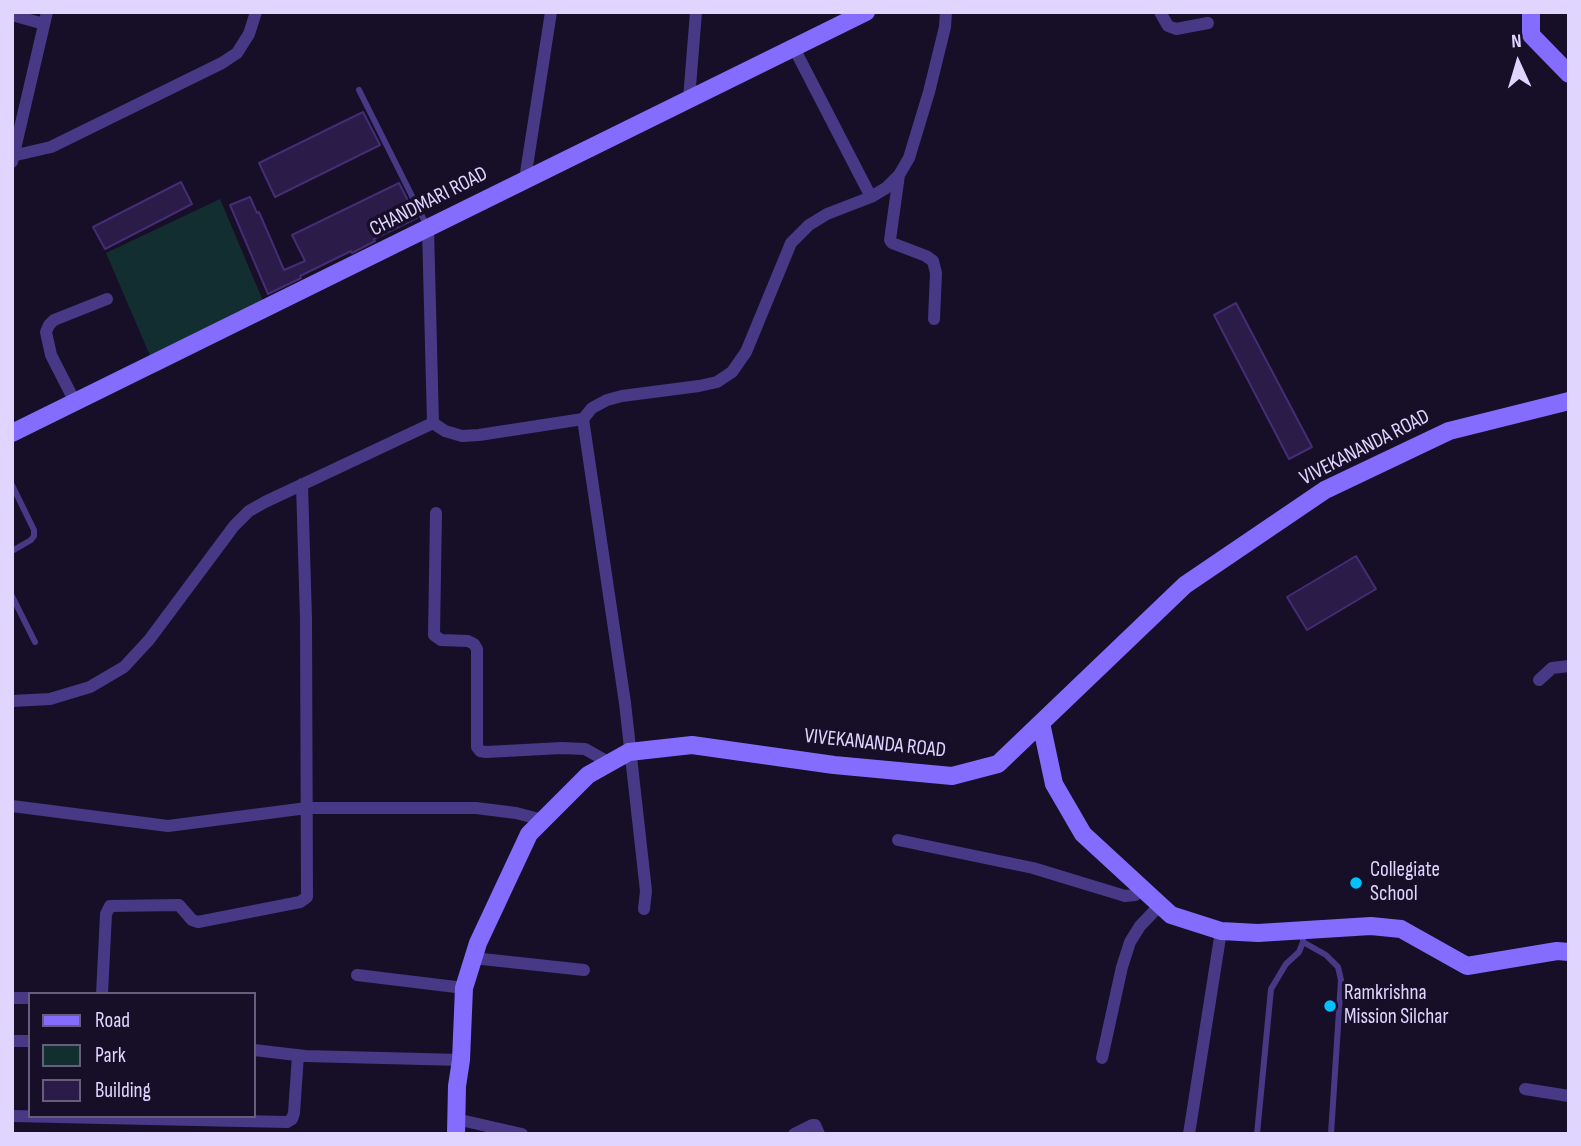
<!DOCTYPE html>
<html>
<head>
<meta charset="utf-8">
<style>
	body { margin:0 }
	#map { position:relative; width:1581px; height:1146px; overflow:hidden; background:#160f27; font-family:"Sofia Sans Condensed",sans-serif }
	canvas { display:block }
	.frame { position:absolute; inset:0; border:14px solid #e0d5ff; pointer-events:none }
	.legend { position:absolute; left:28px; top:992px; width:228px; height:126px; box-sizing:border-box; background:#160f27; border:2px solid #675e7d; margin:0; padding:9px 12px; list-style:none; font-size:21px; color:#e0d5ff }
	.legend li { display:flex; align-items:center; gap:14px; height:35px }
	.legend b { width:35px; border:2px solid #675e7d }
	.north { position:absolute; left:1483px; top:28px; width:70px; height:70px; -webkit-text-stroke:5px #160f27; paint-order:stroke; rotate:356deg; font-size:19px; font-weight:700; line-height:28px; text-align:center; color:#e0d5ff }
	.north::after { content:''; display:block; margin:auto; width:24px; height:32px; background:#e0d5ff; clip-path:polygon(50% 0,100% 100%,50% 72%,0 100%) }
</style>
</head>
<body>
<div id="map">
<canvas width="1581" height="1146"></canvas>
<div class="frame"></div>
<ul class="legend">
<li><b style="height:9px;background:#846cff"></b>Road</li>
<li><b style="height:19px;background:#122e31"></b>Park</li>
<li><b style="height:19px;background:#2a1b48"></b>Building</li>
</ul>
<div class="north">N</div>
</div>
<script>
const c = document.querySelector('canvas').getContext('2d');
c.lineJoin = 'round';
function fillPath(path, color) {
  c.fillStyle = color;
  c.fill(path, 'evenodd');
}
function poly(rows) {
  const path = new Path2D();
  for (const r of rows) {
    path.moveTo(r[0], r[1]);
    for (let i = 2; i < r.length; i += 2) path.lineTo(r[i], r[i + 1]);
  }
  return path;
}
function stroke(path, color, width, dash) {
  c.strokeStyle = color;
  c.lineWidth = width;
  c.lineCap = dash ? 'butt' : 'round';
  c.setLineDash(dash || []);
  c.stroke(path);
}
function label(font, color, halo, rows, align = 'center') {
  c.font = font + ' "Sofia Sans Condensed",sans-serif';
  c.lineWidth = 7;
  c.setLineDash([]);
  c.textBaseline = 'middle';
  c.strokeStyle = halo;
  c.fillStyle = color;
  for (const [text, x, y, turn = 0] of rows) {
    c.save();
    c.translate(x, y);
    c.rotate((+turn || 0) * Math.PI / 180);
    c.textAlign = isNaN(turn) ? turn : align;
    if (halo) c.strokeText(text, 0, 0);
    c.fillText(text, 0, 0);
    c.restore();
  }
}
const green = poly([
	[220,199,269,315,157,372,106,253]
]);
const building = poly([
	[363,112,380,145,275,197,259,163,363,112],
	[181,182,192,204,105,249,93,227,181,182],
	[399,183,417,218,374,239,375,241,352,253,351,251,300,276,301,278,268,294,230,205,250,197,257,213,259,212,284,270,305,261,292,235,399,183],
	[1236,303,1312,447,1289,459,1214,315,1236,303],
	[1356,556,1376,589,1307,630,1287,597,1356,556]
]);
const lane = poly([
	[359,90,428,228],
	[12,485,34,530,34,536,31,540,12,551],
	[12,596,35,642],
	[1303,942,1326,955,1338,967,1341,980,1331,1134],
	[1257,1134,1271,989,1286,964,1299,952,1303,942,1303,931]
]);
const street = poly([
	[1160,12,1168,26,1176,29,1208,23],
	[12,15,44,24],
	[794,48,871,197],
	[689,99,696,12],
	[12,156,51,147,222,63,237,53,249,34,256,12],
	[12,162,47,12],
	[899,175,890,240,892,243,926,256,933,261,936,273,934,319],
	[525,179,551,12],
	[75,402,51,355,46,332,49,325,54,320,107,299],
	[433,423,445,431,462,436,479,435,583,419],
	[436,513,434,635,441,640,468,641,474,644,477,649,477,747,480,751,486,752,562,748,585,749,610,763],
	[1539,680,1552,668,1569,666],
	[12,701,50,699,90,687,124,667,149,640,234,526,249,511,265,502,433,423,428,229],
	[12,806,168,826,307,808,476,808,516,813,543,820],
	[898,840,1033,868,1125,896,1135,895,1144,889],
	[644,909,646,891,625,703,583,419,592,408,607,400,622,396,699,386,717,382,732,372,746,352,791,243,809,225,827,214,871,197,886,188,899,175,909,158,929,92,945,27,946,12],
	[473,958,584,970],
	[357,975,464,988],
	[102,994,106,914,110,906,179,905,192,920,198,922,300,902,307,897,306,619,302,484],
	[12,998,30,998],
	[12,1041,30,1041],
	[254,1050,305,1056,461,1060],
	[1102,1058,1122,967,1130,942,1140,926,1160,905],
	[1525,1089,1569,1096],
	[12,1116,287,1122,292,1119,294,1113,298,1055],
	[456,1119,522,1134],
	[794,1134,812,1125,815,1125,819,1134],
	[1189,1134,1221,931]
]);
const secondary = poly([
	[1531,12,1531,35,1569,74],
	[12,433,866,12],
	[1041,723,1054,784,1083,834,1171,915,1221,931,1258,933,1371,926,1401,929,1467,966,1557,951,1569,952],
	[456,1134,457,1086,461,1060,464,988,478,943,529,834,588,775,629,752,692,745,834,765,952,776,998,764,1185,585,1325,490,1449,431,1569,401]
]);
const markers = [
	[1356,883,7,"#01c2ff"],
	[1330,1006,7,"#01c2ff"]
];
const streetNames = [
	["CHANDMARI ROAD",429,202,-27],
	["VIVEKANANDA ROAD",1365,448,-27],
	["VIVEKANANDA ROAD",875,744,6]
];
const poiNames = [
	["Collegiate",1370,871],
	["School",1370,895],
	["Ramkrishna",1344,994],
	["Mission Silchar",1344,1018]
];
fillPath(green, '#122e31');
fillPath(building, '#2a1b48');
stroke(building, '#452c74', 2);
stroke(lane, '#473986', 6);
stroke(street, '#473986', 12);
stroke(secondary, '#846cff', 18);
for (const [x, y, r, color] of markers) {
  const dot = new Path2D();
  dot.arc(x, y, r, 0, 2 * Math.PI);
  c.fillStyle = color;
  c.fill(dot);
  stroke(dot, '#160f27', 2.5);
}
label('21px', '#e0d5ff', '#160f27', streetNames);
label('21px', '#e0d5ff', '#160f27', poiNames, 'left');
</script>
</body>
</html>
